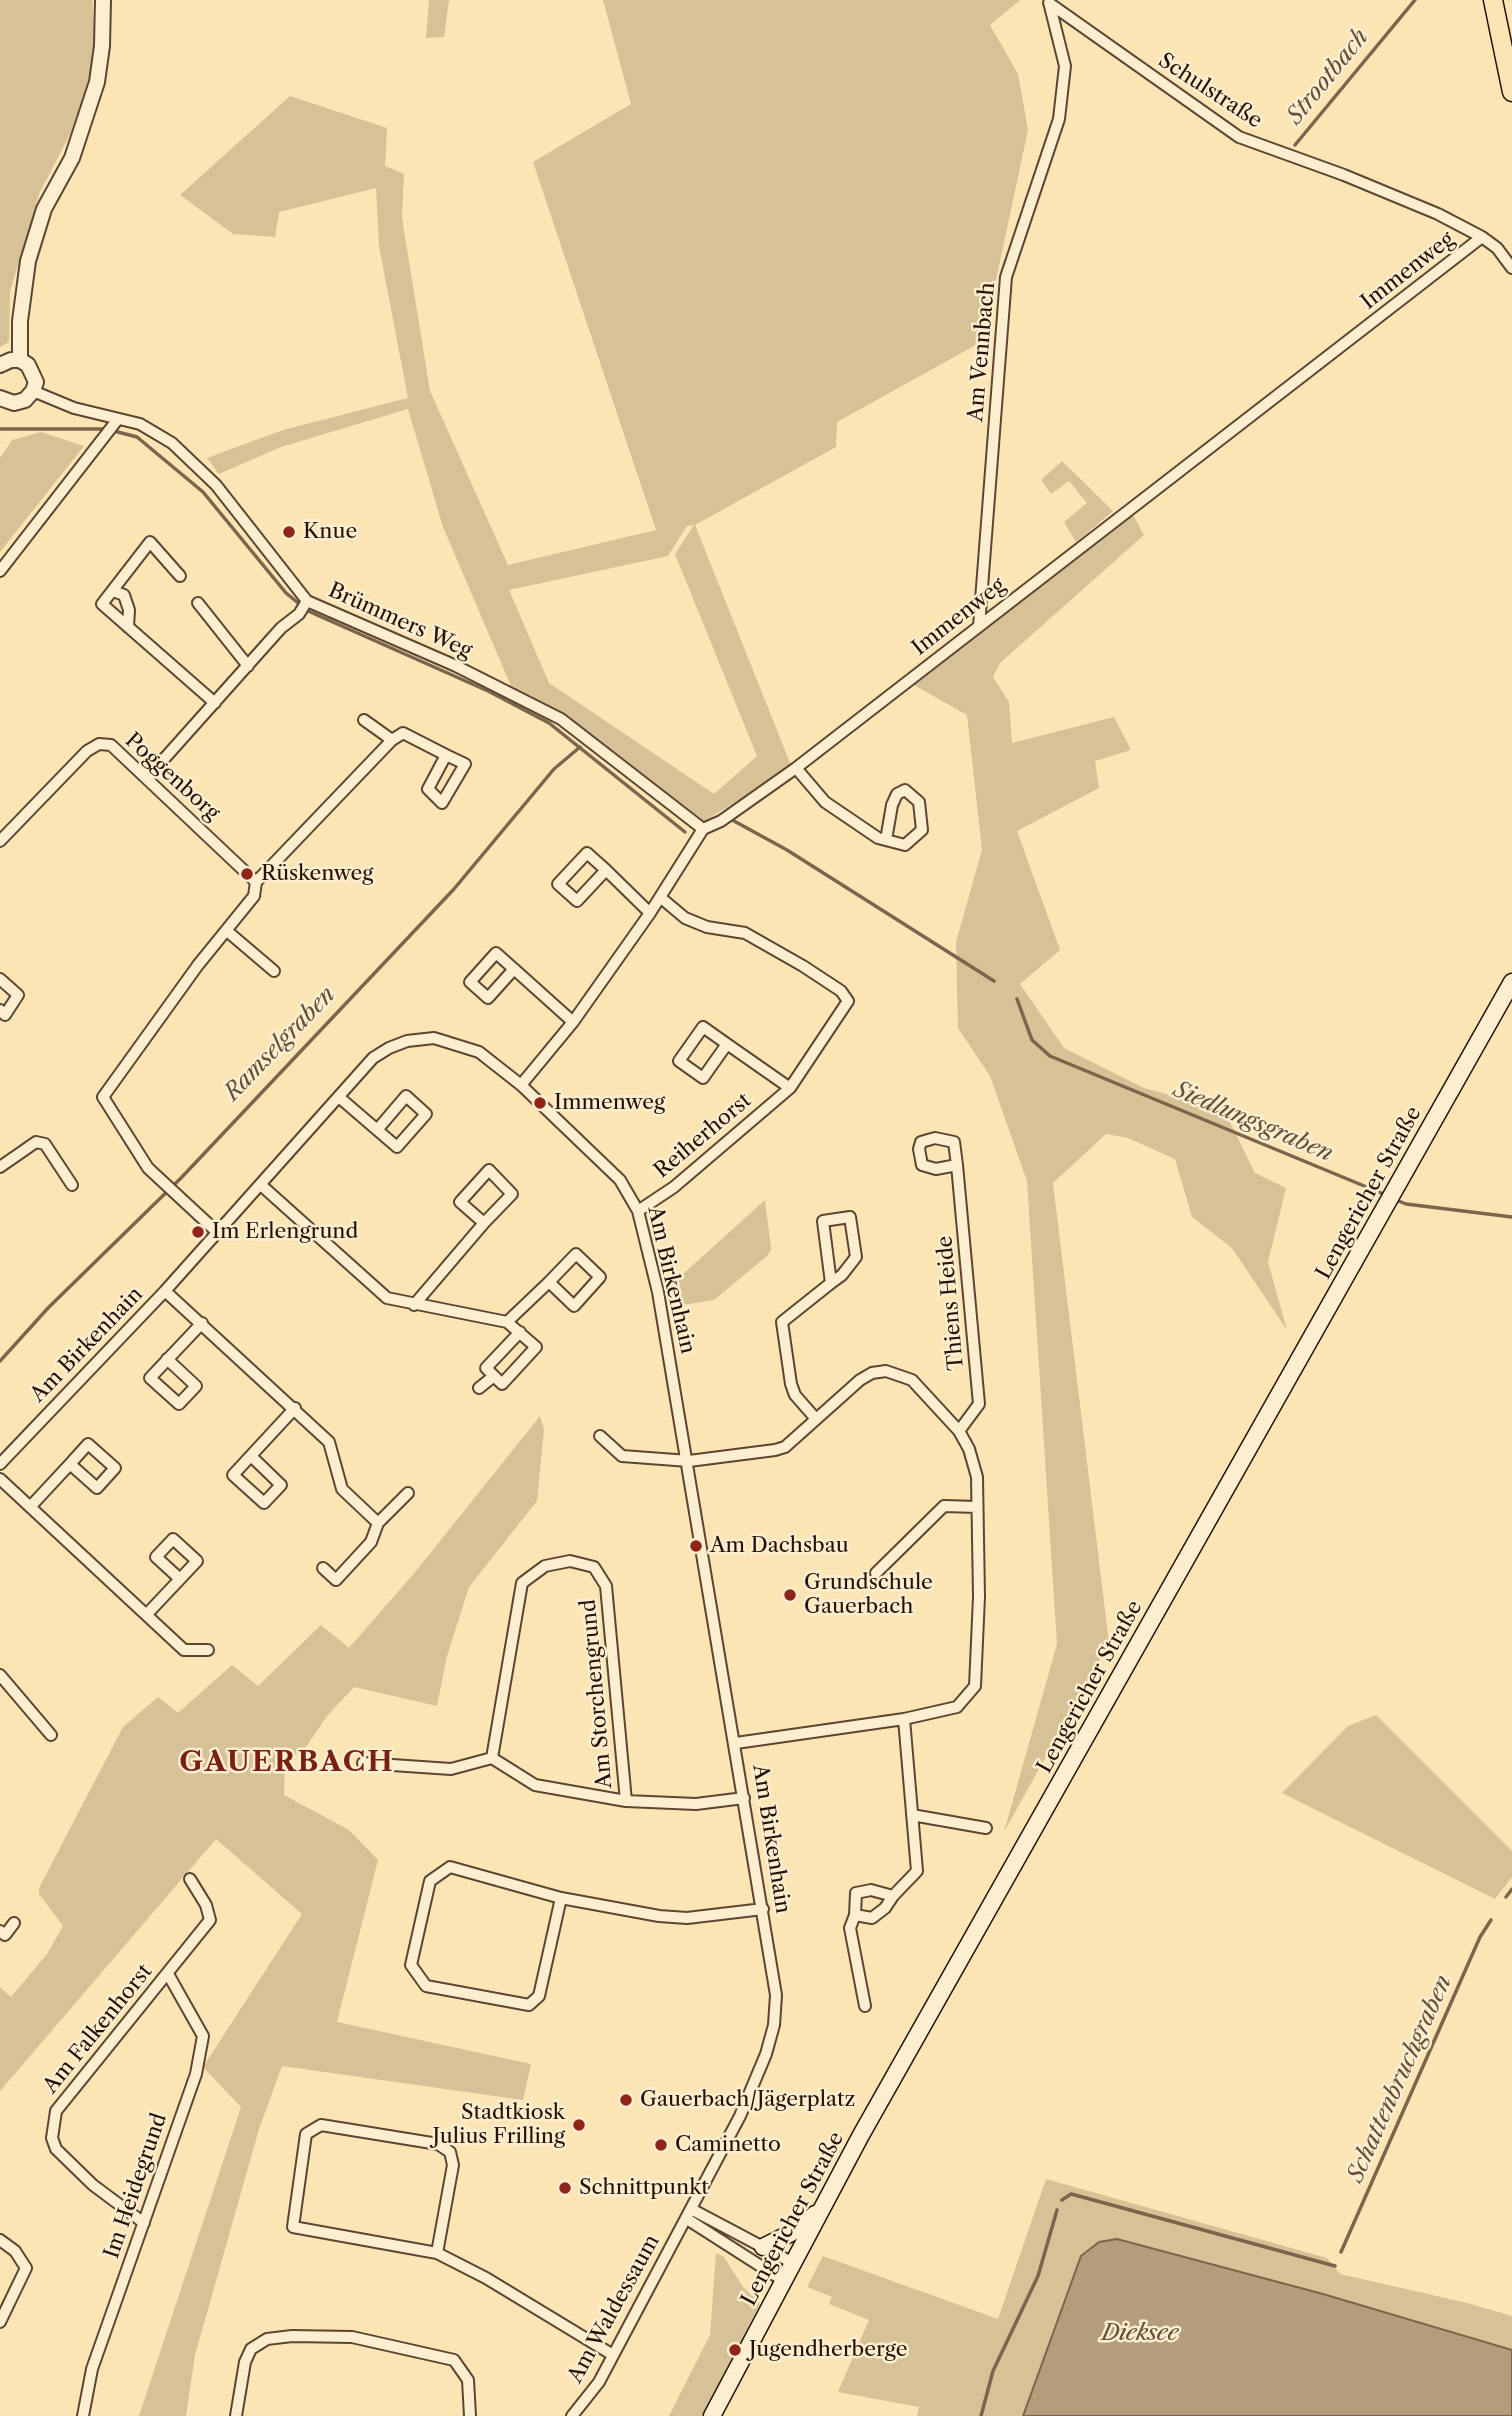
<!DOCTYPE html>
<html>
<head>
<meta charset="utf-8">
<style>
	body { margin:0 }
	canvas { display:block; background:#fbe5b5 }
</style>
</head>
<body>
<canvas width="1512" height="2416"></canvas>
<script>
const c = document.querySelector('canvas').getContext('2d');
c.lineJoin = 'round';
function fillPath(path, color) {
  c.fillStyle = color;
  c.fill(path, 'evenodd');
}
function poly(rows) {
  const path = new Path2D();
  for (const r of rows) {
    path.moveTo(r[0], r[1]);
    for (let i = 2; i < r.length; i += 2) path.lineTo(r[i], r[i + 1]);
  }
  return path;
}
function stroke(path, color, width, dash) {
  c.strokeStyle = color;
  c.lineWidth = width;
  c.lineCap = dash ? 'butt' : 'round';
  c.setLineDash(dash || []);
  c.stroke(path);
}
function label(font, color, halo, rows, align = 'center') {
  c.font = font + ' "Libre Caslon Text",serif';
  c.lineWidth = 5;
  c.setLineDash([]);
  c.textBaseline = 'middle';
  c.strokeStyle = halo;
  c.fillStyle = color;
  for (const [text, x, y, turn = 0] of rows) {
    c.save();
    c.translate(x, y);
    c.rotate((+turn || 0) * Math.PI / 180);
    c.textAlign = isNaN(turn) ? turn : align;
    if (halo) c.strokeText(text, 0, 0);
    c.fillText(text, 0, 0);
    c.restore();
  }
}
const green = poly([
	[0,0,92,0,96,43,86,90,70,134,39,194,10,292,9,342,0,347],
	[429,0,449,0,444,37,426,38],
	[603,0,1020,0,990,25,1018,74,1028,130,983,341,837,422,836,447,695,525,792,768,704,821,563,713,511,686,443,527,408,409,281,447,219,474,207,458,283,430,408,398,379,246,376,188,279,212,275,237,233,234,180,195,290,96,387,128,385,166,404,174,402,218,430,391,508,565,656,530,533,162,631,104],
	[694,525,675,554,757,756,714,794,549,683,509,590,668,556,687,526],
	[41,432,84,446,0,552,0,458,12,440],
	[1062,461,1113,511,1076,542,1064,522,1087,503,1069,481,1051,494,1041,480],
	[1133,515,1144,535,1000,663,993,677,1009,702,1012,743,1114,717,1131,750,1095,761,1099,788,1017,831,1060,950,1020,984,1064,1048,1144,1088,1224,1110,1255,1173,1286,1188,1268,1262,1287,1330,1232,1248,1192,1217,1175,1159,1128,1138,1106,1134,1053,1183,1109,1643,1004,1832,1057,1644,1027,1181,990,1076,958,1028,956,942,982,850,967,715,914,685],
	[765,1200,771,1249,767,1256,714,1300,676,1306,672,1284],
	[540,1416,544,1429,537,1501,469,1587,447,1656,437,1706,354,1687,327,1716,304,1750,285,1760,284,1795,349,1830,378,1860,337,2022,531,2064,523,2100,282,2066,259,2129,195,2355,186,2416,139,2416,241,2107,203,2067,302,1914,216,1839,0,2091,0,1987,11,1997,47,1954,63,1926,39,1894,39,1888,123,1727,158,1697,178,1713,232,1665,258,1686,321,1625,349,1648,416,1571],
	[1376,1715,1512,1851,1512,1877,1495,1899,1282,1793,1348,1726],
	[1046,2179,1327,2258,1340,2274,1467,2303,1512,2316,1512,2416,917,2416,919,2407,838,2392,869,2320,829,2304,832,2297,807,2287,823,2256,998,2319],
	[716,2253,724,2257,743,2287,760,2304,702,2416,669,2416,710,2335]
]);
const water = poly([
	[1117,2239,1323,2294,1512,2350,1512,2416,1023,2416,1081,2256,1099,2242,1117,2239]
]);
const stream = poly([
	[1295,145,1415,0],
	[0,429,106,429],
	[114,431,137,437,203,492,286,593,308,611,488,691,549,723,685,832],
	[734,821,787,850,994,981],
	[1017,999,1032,1040,1050,1056,1386,1195],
	[1396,1200,1406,1204,1512,1217],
	[0,1361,48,1308,181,1178,454,889,554,769,580,747],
	[1506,1897,1512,1889],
	[1062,2200,1071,2194,1097,2201,1335,2266],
	[1341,2252,1480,1937,1491,1920],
	[981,2416,993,2371,1038,2276,1057,2210]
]);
const minor = poly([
	[1049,3,1239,137,1344,175,1438,214,1482,237,1497,248,1512,268],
	[33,391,74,408,140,424,172,443,216,485,307,601,456,666,561,719,703,829],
	[0,571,118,419],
	[180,576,150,542,102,604,215,703],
	[113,591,124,595,129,610,128,627],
	[198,603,248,666],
	[979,626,1006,277,1059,119,1065,66,1050,6],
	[364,720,392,740],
	[796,768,825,802,878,838,905,845,922,830,919,802,905,790,897,794,892,805,886,840],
	[147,778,281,628,299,614,307,601],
	[0,841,87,751,99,744,111,745,256,882],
	[606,870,587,853,558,884,577,901,606,870,650,913],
	[227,931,274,971],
	[514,969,496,953,470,982,488,998,514,969,573,1022],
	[0,979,18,995,5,1015,0,1010],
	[727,1044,703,1027,679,1061,703,1078,727,1044,790,1088],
	[521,1085,573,1022,650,913,703,829,721,821,796,768,1482,237],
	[340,1098,397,1147,426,1114,406,1096,377,1130],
	[957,1165,936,1169,922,1165,919,1149,921,1142,935,1138,954,1142,957,1165,979,1404,959,1431],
	[0,1167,36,1142,45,1144,72,1185],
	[261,1185,387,1298,507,1322,549,1282,574,1306,600,1277,576,1254,549,1282],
	[638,1211,674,1187,790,1088,848,1001,841,991,803,966,745,933,707,927,685,918,660,897],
	[217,1232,148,1168,103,1097,198,965,254,896,256,882,392,740,403,733,446,755,465,764,442,803,428,789,446,755],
	[165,1291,329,1442,342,1489,378,1523],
	[414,1305,484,1223,460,1202,489,1170,512,1194,484,1223],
	[167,1359,196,1386,179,1404,150,1378,202,1323],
	[494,1376,486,1368,520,1332],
	[479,1388,494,1376,502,1384,536,1347,507,1322],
	[816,1419,795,1395,791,1384,782,1322,831,1283,842,1275,856,1257,850,1217,823,1221,831,1283],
	[600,1436,622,1456,689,1461,775,1450,785,1447,860,1380,872,1373,886,1371,912,1380,959,1431,969,1449,977,1477,979,1597,975,1686,957,1707,904,1719,736,1743],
	[251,1456,281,1485,264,1503,233,1475,295,1408],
	[0,1464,165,1291,373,1058,389,1048,407,1041,434,1038,479,1052,521,1085,620,1180,638,1211,658,1292,776,1995,774,2025,766,2054,740,2116,599,2382,572,2416],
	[0,1479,184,1650,208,1650],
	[31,1506,70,1464,88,1444,115,1468,97,1488,70,1464],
	[323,1568,336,1580,371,1542,378,1523,408,1493],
	[876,1573,944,1506,977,1507],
	[147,1614,197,1561,173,1539,156,1557,180,1579],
	[0,1675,51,1735],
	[492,1758,522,1583,545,1566,570,1561,594,1567,606,1586,626,1801],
	[492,1758,535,1785,626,1801,696,1804,744,1798],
	[363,1763,451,1769,492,1758],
	[912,1815,986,1828],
	[561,1898,539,1996,529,2005,426,1986,411,1965,430,1881,450,1867,561,1898,659,1916,687,1918,763,1909],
	[855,1915,872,1918,885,1908,893,1896],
	[0,1931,5,1935,14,1923],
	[865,2006,850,1928,855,1915,856,1893,871,1890,893,1896,917,1871,904,1719],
	[691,2209,793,2263],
	[687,2219,784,2281],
	[144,2223,93,2185,56,2149,52,2138,56,2111,210,1920,206,1905,190,1879],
	[0,2240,15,2251,26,2268,0,2322],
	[437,2253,453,2165,450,2152,438,2144,321,2125,306,2134,293,2227,437,2253,486,2278,613,2355],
	[83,2416,92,2369,196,2074,203,2036,168,1974],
	[236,2416,245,2362,251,2349,267,2339,292,2336,352,2337,454,2360,468,2380,470,2416]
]);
const tertiary = poly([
	[20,360,20,321,28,261,44,209,72,158,97,82,102,46,103,0],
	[0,365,11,360,20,360,28,365,36,382,33,391,25,400,14,403,0,398]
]);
const secondary = poly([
	[763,2247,791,2233,815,2214],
	[712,2416,861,2135,1512,982]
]);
const primary = poly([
	[1493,0,1512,92]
]);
const markers = [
	[289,532,7,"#8f2418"],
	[247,874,7,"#8f2418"],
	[540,1103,7,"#8f2418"],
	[198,1232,7,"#8f2418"],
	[696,1546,7,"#8f2418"],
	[790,1595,7,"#8f2418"],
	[626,2100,7,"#8f2418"],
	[579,2125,7,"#8f2418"],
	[661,2145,7,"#8f2418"],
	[565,2188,7,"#8f2418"],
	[735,2350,7,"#8f2418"]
];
const streetNames = [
	["Schulstraße",1210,91,33],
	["Immenweg",1408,271,-38],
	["Am Vennbach",982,352,-85],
	["Immenweg",959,617,-38],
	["Brümmers Weg",400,621,24],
	["Poggenborg",172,777,42],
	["Reiherhorst",703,1136,-40],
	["Lengericher Straße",1369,1193,-61],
	["Am Birkenhain",671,1280,77],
	["Thiens Heide",951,1303,-95],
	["Am Birkenhain",87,1345,-46],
	["Lengericher Straße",1090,1687,-61],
	["Am Storchengrund",597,1694,-95],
	["Am Birkenhain",771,1839,81],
	["Am Falkenhorst",98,2029,-51],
	["Im Heidegrund",136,2186,-71],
	["Lengericher Straße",793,2219,-62],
	["Am Waldessaum",614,2309,-61]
];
const poiNames = [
	["Knue",303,532],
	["Rüskenweg",261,874],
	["Immenweg",554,1103],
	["Im Erlengrund",212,1232],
	["Am Dachsbau",710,1546],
	["Grundschule",804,1583],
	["Gauerbach",804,1607],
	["Gauerbach/Jägerplatz",640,2100],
	["Stadtkiosk",565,2113,"right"],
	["Julius Frilling",565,2137,"right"],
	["Caminetto",675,2145],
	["Schnittpunkt",579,2188],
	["Jugendherberge",749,2350]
];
const waterNames = [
	["Strootbach",1328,77,-51],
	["Ramselgraben",280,1044,-46],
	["Siedlungsgraben",1253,1122,23],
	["Schattenbruchgraben",1400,2079,-66],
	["Dieksee",1140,2333]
];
const districtNames = [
	["GAUERBACH",287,1763]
];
fillPath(green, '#d7c197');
fillPath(water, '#b39d7a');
stroke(water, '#7b654c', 2);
stroke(stream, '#7b654c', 3.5);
stroke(minor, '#5d4532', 14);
stroke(tertiary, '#5d4532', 18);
stroke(secondary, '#281006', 19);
stroke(primary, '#281006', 21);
stroke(minor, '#fceecf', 10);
stroke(tertiary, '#fceecf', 14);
stroke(secondary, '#fceecf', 16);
stroke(primary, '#fbe5b5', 18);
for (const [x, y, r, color] of markers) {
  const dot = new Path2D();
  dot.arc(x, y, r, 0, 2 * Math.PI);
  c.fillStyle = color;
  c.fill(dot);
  stroke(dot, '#fceecf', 2.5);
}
label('21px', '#281006', '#fceecf', streetNames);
label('21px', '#281006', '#fceecf', poiNames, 'left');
label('italic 23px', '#674f3a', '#fceecf', waterNames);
c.letterSpacing = '2px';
label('bold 28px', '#7a1f14', '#fceecf', districtNames);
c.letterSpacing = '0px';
</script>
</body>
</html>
